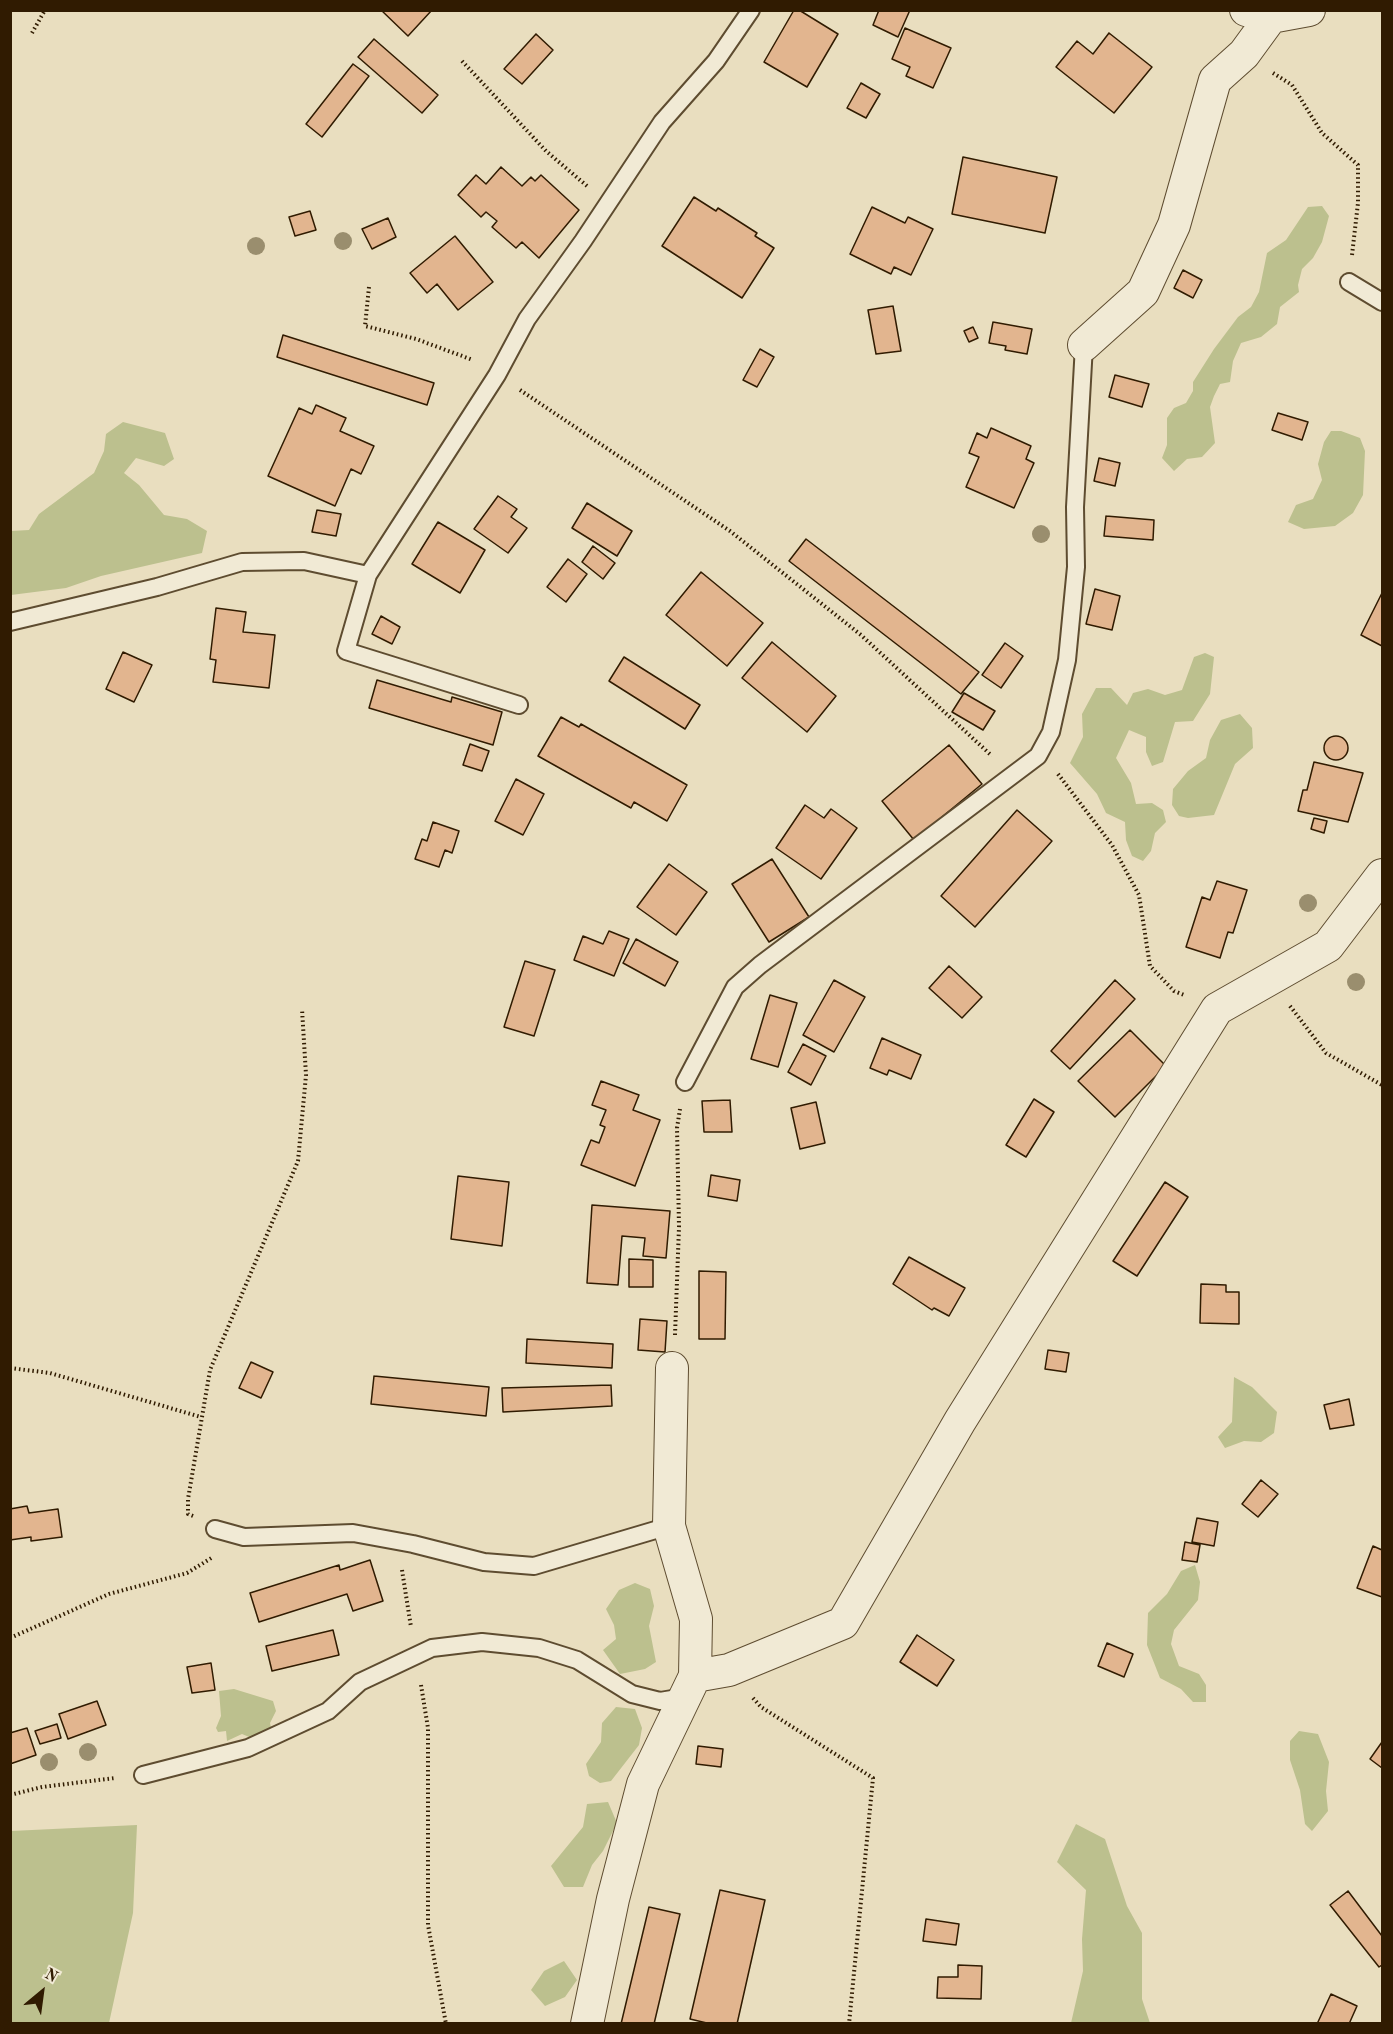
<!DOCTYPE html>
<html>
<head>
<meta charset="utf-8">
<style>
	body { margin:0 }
	#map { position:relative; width:1393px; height:2034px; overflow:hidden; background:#e9debf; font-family:"Old Standard TT",serif }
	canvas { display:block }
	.frame { position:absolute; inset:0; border:12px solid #301b01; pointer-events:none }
	.north { position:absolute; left:12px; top:1962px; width:60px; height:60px; -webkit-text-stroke:4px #f1ead5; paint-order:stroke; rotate:29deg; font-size:16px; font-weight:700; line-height:24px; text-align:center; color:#301b01 }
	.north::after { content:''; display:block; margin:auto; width:21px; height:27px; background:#301b01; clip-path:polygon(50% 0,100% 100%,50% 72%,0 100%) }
</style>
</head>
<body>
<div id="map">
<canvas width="1393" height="2034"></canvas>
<div class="frame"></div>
<div class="north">N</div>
</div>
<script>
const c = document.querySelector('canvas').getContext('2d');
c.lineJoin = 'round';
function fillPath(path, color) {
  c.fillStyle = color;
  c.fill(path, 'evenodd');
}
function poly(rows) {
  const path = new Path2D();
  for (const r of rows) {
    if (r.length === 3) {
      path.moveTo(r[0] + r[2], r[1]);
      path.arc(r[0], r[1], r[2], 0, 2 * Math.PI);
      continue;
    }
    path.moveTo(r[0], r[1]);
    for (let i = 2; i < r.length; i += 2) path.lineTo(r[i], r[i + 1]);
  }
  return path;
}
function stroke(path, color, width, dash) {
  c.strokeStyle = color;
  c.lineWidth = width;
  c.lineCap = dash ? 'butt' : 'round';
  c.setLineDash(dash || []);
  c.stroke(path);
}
const green = poly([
	[1322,206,1329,216,1322,242,1313,258,1302,269,1298,285,1299,292,1280,307,1277,324,1261,337,1241,343,1233,361,1230,382,1220,384,1214,396,1210,407,1215,443,1202,457,1187,459,1174,471,1162,458,1167,445,1167,418,1174,408,1186,403,1193,391,1193,382,1214,349,1238,317,1251,307,1259,292,1267,253,1286,240,1308,207],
	[123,422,165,433,174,459,164,466,136,458,124,473,139,485,164,515,187,519,207,531,202,553,101,576,66,588,11,595,11,531,29,530,39,514,94,473,104,451,106,434],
	[1331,431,1341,431,1360,438,1365,451,1363,495,1353,513,1335,526,1304,529,1288,522,1296,505,1313,499,1322,480,1318,464,1324,442],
	[1205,653,1214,657,1210,694,1193,721,1175,722,1163,762,1152,766,1146,752,1146,737,1129,730,1116,758,1131,783,1136,804,1152,803,1163,810,1166,822,1155,833,1151,851,1143,861,1132,856,1126,840,1125,822,1106,813,1097,794,1070,763,1083,737,1082,714,1096,688,1111,688,1127,705,1133,693,1148,689,1165,695,1182,690,1194,657],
	[1240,714,1252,728,1253,748,1235,764,1214,815,1188,818,1179,816,1172,805,1173,789,1188,771,1206,758,1210,740,1221,720],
	[1234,1377,1252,1387,1277,1412,1274,1433,1261,1442,1244,1441,1225,1448,1218,1437,1232,1422],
	[1195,1565,1200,1582,1198,1600,1174,1630,1171,1644,1179,1666,1199,1674,1206,1685,1206,1702,1193,1702,1181,1689,1160,1678,1147,1645,1148,1613,1167,1594,1181,1571],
	[635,1583,650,1589,654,1606,649,1626,656,1662,645,1669,620,1674,603,1650,616,1639,614,1625,606,1609,619,1590],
	[234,1689,273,1701,276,1711,270,1723,273,1738,254,1739,242,1734,227,1741,226,1731,218,1732,216,1728,221,1716,219,1691],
	[616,1707,635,1709,642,1728,639,1745,611,1781,600,1783,589,1776,586,1764,601,1742,602,1723],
	[1299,1731,1318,1734,1329,1762,1326,1791,1328,1811,1312,1831,1305,1824,1300,1790,1290,1760,1290,1741],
	[608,1802,617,1823,603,1851,592,1865,583,1887,564,1887,551,1866,583,1827,587,1804],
	[1076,1824,1105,1839,1127,1906,1142,1933,1142,1999,1150,2023,1071,2023,1083,1971,1082,1939,1086,1890,1057,1862],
	[137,1825,133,1913,109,2023,11,2023,11,1831],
	[564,1961,577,1980,565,1997,545,2006,531,1990,544,1971]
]);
const building = poly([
	[381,10,432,10,408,36,381,10],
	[794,10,799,10,838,34,807,87,764,62,794,10],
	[879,10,910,10,898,37,873,25,879,10],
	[905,28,951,48,933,88,906,76,910,67,892,59,905,28],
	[1109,33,1152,67,1114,113,1056,67,1077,41,1093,54,1109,33],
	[536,34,553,50,522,84,504,69,536,34],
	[374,39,438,95,422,113,358,57,374,39],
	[353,64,369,76,322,137,306,124,353,64],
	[861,83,880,94,866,118,847,108,861,83],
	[963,157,1057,177,1045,233,952,214,963,157],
	[501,167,522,186,531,177,535,181,541,175,579,210,539,258,522,242,516,248,492,227,497,221,486,212,481,217,458,195,476,175,486,184,501,167],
	[694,197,716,211,718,208,757,233,755,236,774,248,742,298,662,246,694,197],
	[872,207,905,223,908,217,933,229,911,275,894,267,891,274,850,254,872,207],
	[310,211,316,230,295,236,289,217,310,211],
	[388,218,396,237,372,249,362,229,388,218],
	[455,236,493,282,458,310,437,284,427,293,410,273,455,236],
	[1183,270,1202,280,1193,298,1174,288,1183,270],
	[893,306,901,351,876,354,868,310,893,306],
	[993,322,1032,329,1027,354,1005,350,1006,346,989,343,993,322],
	[973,327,978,338,969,342,964,331,973,327],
	[283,335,434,383,427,405,277,357,283,335],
	[760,349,774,357,757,387,743,380,760,349],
	[1115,375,1149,384,1142,407,1109,397,1115,375],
	[316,405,346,418,340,431,374,446,361,474,351,469,335,506,268,476,299,408,312,414,316,405],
	[1278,413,1308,422,1302,440,1272,430,1278,413],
	[991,428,1031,446,1026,459,1034,463,1014,508,966,487,979,457,969,453,977,433,987,438,991,428],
	[1099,458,1120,463,1115,486,1094,481,1099,458],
	[498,496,517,509,511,517,527,528,508,553,474,529,498,496],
	[587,503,632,531,617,556,572,528,587,503],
	[317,510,341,514,336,536,312,532,317,510],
	[1106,516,1154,520,1153,540,1104,536,1106,516],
	[438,522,485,550,460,593,412,564,438,522],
	[806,539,979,672,961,694,789,561,806,539],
	[593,546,615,563,603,579,582,562,593,546],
	[568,559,587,574,566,602,547,587,568,559],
	[701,572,763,623,727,666,666,615,701,572],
	[1095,589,1120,596,1112,630,1086,624,1095,589],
	[1382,593,1382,646,1361,635,1382,593],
	[216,608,246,612,243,632,275,635,269,688,213,682,216,660,210,659,216,608],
	[381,616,400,627,392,644,372,634,381,616],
	[772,642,836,696,807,732,742,678,772,642],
	[1005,643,1023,656,1001,688,982,675,1005,643],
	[123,652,152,665,134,702,106,689,123,652],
	[624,657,700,705,685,729,609,681,624,657],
	[377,680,451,702,452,697,502,712,493,745,369,708,377,680],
	[964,693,995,711,983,730,952,712,964,693],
	[561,717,579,727,581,724,687,785,667,821,634,802,631,808,538,756,561,717],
	[1336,748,12],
	[470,744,489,751,482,771,463,765,470,744],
	[949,745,982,784,914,840,882,801,949,745],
	[1314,762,1363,773,1348,822,1298,811,1303,790,1307,790,1314,762],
	[516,779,544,794,523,835,495,821,516,779],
	[805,805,824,818,831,809,857,828,821,879,776,848,805,805],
	[1017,810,1052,841,975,927,941,896,1017,810],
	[1314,818,1327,821,1324,833,1311,829,1314,818],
	[433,822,459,831,452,853,445,850,439,867,415,859,422,839,427,841,433,822],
	[772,859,809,917,769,942,732,884,772,859],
	[669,864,707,892,676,935,637,907,669,864],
	[1217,881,1247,890,1233,933,1228,932,1220,958,1186,947,1202,897,1210,900,1217,881],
	[609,931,629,939,614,976,574,960,583,936,603,944,609,931],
	[636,939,678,962,665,986,623,963,636,939],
	[525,961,555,970,534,1036,504,1027,525,961],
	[949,966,982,997,962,1018,929,988,949,966],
	[834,980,865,997,834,1052,803,1035,834,980],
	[1115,980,1135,999,1070,1069,1051,1051,1115,980],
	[770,995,797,1003,778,1067,751,1059,770,995],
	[1130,1030,1166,1066,1115,1117,1078,1081,1130,1030],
	[882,1038,921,1055,911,1079,889,1070,887,1075,870,1068,882,1038],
	[803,1044,826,1056,811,1085,788,1072,803,1044],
	[601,1081,639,1095,633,1110,660,1120,635,1186,581,1165,591,1140,599,1143,605,1127,600,1125,606,1110,592,1105,601,1081],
	[1034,1099,1054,1112,1026,1157,1006,1145,1034,1099],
	[730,1100,732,1132,704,1132,702,1101,730,1100],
	[816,1102,825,1143,800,1149,791,1108,816,1102],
	[711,1175,740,1180,737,1201,708,1196,711,1175],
	[458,1176,509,1182,502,1246,451,1239,458,1176],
	[1165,1182,1188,1197,1137,1276,1113,1261,1165,1182],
	[592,1205,670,1211,666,1258,643,1256,645,1238,622,1236,618,1285,587,1283,592,1205],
	[909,1257,965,1288,949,1316,934,1308,932,1310,893,1284,909,1257],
	[629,1259,653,1260,653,1287,629,1287,629,1259],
	[699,1271,726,1272,725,1339,699,1339,699,1271],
	[1201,1284,1226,1285,1226,1292,1239,1292,1239,1324,1200,1323,1201,1284],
	[640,1319,667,1321,665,1352,638,1350,640,1319],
	[527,1339,613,1344,612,1368,526,1363,527,1339],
	[1048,1350,1069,1353,1066,1372,1045,1369,1048,1350],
	[251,1362,273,1372,261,1398,239,1388,251,1362],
	[374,1376,489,1387,486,1416,371,1404,374,1376],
	[611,1385,612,1406,503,1412,502,1388,611,1385],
	[1349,1399,1354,1425,1330,1429,1324,1405,1349,1399],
	[1261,1480,1278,1494,1258,1517,1242,1504,1261,1480],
	[27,1506,29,1513,58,1509,62,1537,31,1541,31,1537,10,1540,10,1509,27,1506],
	[1197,1518,1218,1522,1214,1546,1192,1542,1197,1518],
	[1185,1542,1200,1545,1197,1562,1182,1560,1185,1542],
	[1373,1546,1382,1550,1382,1597,1357,1588,1373,1546],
	[370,1560,383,1601,353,1611,347,1594,259,1622,250,1593,339,1565,340,1570,370,1560],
	[333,1630,339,1655,272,1671,266,1646,333,1630],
	[917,1635,954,1660,937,1686,900,1662,917,1635],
	[1107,1643,1133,1654,1124,1677,1098,1666,1107,1643],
	[211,1663,215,1690,192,1693,187,1667,211,1663],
	[97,1701,106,1725,68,1739,59,1714,97,1701],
	[57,1724,61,1738,40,1744,35,1731,57,1724],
	[27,1728,36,1755,10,1764,10,1733,27,1728],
	[1382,1742,1382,1768,1370,1759,1382,1742],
	[698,1746,723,1749,721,1767,696,1764,698,1746],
	[720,1890,765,1900,737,2024,711,2024,690,2019,720,1890],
	[1348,1891,1382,1936,1382,1965,1379,1967,1330,1905,1348,1891],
	[649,1907,680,1914,654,2024,621,2024,649,1907],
	[926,1919,959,1924,956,1945,923,1941,926,1919],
	[958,1965,982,1966,981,1999,937,1998,938,1977,958,1977,958,1965],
	[1331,1994,1357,2006,1349,2024,1317,2024,1331,1994]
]);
const path = poly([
	[32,33,45,10],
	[462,61,546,151,587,186],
	[1273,73,1292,85,1322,133,1358,165,1358,203,1352,255],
	[369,287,365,326,416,339,473,360],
	[520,390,730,531,861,635,992,756],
	[1058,774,1112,845,1139,895,1150,966,1174,991,1184,995],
	[1290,1006,1326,1053,1382,1085],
	[675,1335,679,1227,677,1128,680,1109],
	[10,1368,50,1373,201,1417],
	[193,1516,188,1514,188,1499,210,1370,298,1161,306,1075,302,1009],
	[402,1570,411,1627],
	[10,1638,109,1594,187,1573,213,1557],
	[421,1685,428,1728,428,1925,446,2024],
	[753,1698,761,1707,873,1778,849,2024],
	[10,1795,42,1787,115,1778]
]);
const lane = poly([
	[1349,282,1382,302],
	[10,622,157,587,242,562,304,561,368,575],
	[519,705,346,651,368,575,497,375,527,319,583,241,662,122,716,61,751,10],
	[685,1082,735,987,760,965,1038,756,1051,732,1067,660,1076,567,1075,507,1084,345],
	[215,1529,244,1537,353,1533,413,1544,484,1562,534,1566,669,1526],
	[143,1775,248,1748,328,1711,360,1682,432,1648,482,1642,539,1648,577,1660,632,1694,660,1701,684,1697]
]);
const street = poly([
	[1246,10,1271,17,1309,10],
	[1084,345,1143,292,1174,225,1215,80,1244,54,1271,17],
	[672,1368,669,1526,696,1619,695,1676],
	[587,2024,613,1899,643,1784,695,1676,729,1670,843,1623,960,1421,1217,1009,1328,946,1382,875]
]);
const trees = [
	[343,241],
	[256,246],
	[1041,534],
	[1308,903],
	[1356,982],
	[88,1752],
	[49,1762]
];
fillPath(green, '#bcc08e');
fillPath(building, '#e2b58f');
stroke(building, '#301b01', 1.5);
stroke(lane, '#5e4c30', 20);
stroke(street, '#5e4c30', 34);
stroke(path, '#301b01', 4, [1.5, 3]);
stroke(lane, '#f1ead5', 16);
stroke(street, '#f1ead5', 32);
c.fillStyle = '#9a8e6e';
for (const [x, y] of trees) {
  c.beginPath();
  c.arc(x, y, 9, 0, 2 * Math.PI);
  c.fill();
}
</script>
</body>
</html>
